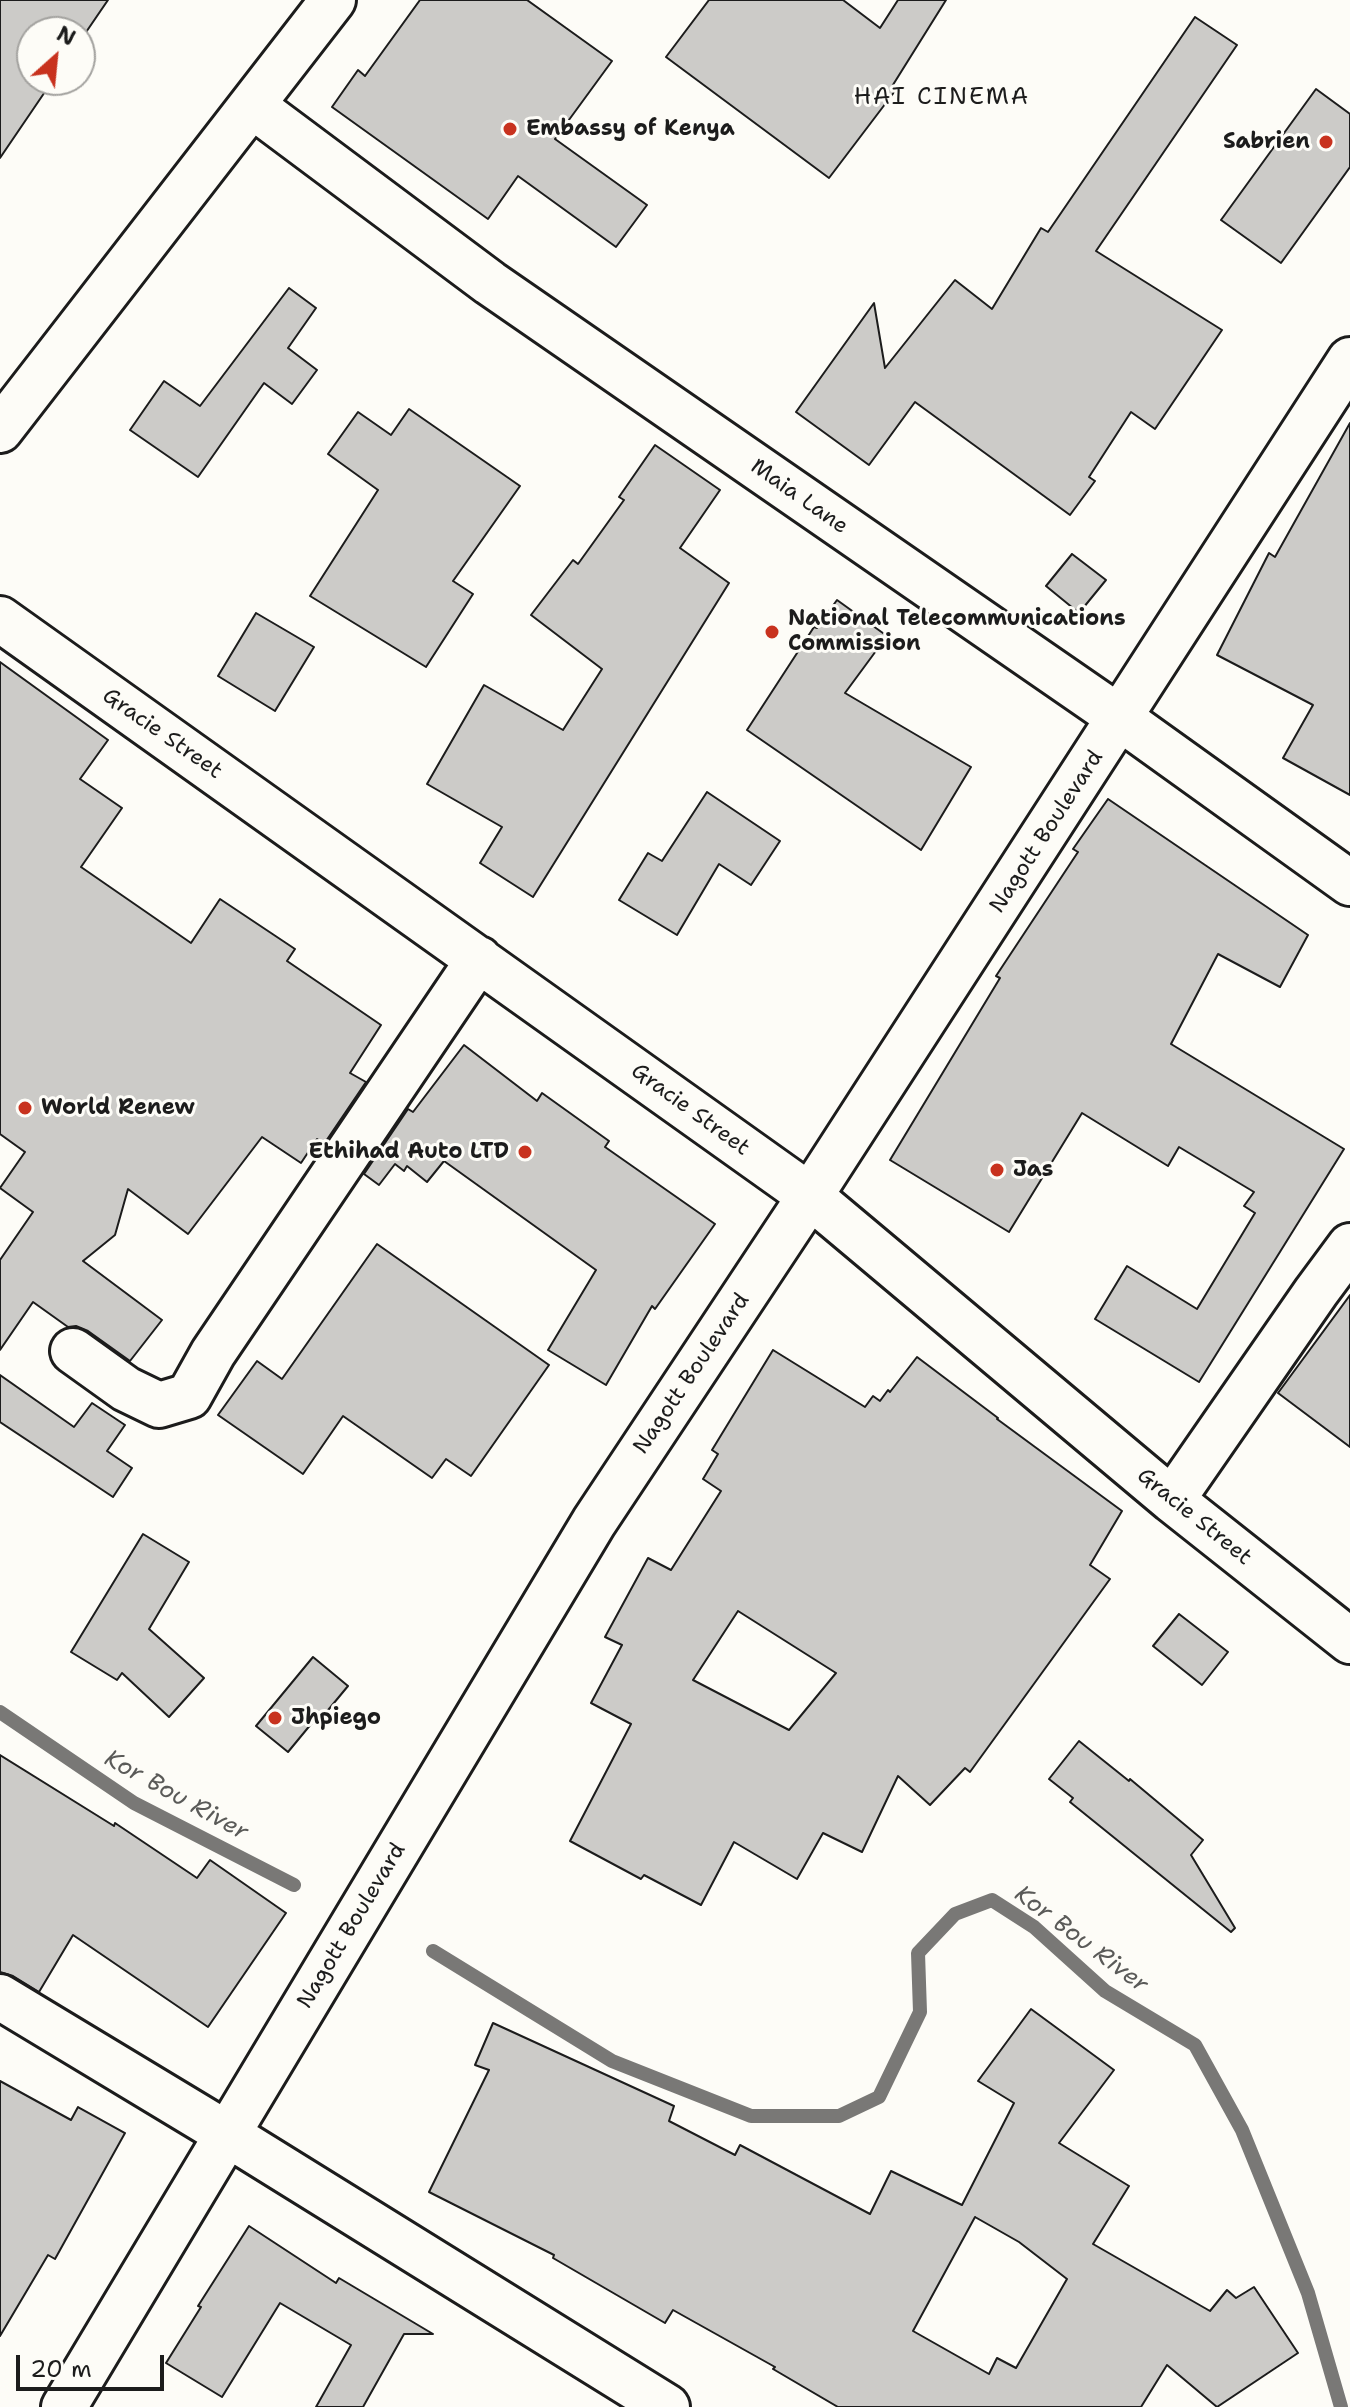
<!DOCTYPE html>
<html>
<head>
<meta charset="utf-8">
<style>
	body { margin:0 }
	#map { position:relative; width:1350px; height:2407px; overflow:hidden; background:#fdfcf7; font-family:"Shantell Sans",sans-serif }
	canvas { display:block }
	.north { position:absolute; left:16px; top:16px; width:80px; height:80px; box-sizing:border-box; background:#fdfcf7; border:2px solid #a3a29f; border-radius:50%; rotate:27deg; font-size:22px; font-weight:700; line-height:32px; text-align:center; color:#1c1c1c }
	.north::after { content:''; display:block; margin:auto; width:28px; height:36px; background:#c8321e; clip-path:polygon(50% 0,100% 100%,50% 72%,0 100%) }
	.scale { position:absolute; left:16px; top:2355px; width:148px; height:36px; box-sizing:border-box; border:4px solid #1c1c1c; border-top:0; padding-left:10px; font-size:24px; line-height:28px; white-space:nowrap; color:#1c1c1c; -webkit-text-stroke:6px #fdfcf7; paint-order:stroke }
</style>
</head>
<body>
<div id="map">
<canvas width="1350" height="2407"></canvas>
<div class="north">N</div>
<div class="scale">20 m</div>
</div>
<script>
const c = document.querySelector('canvas').getContext('2d');
c.lineJoin = 'round';
function poly(rows) {
  const path = new Path2D();
  for (const r of rows) {
    path.moveTo(r[0], r[1]);
    for (let i = 2; i < r.length; i += 2) path.lineTo(r[i], r[i + 1]);
  }
  return path;
}
function stroke(path, color, width, dash) {
  c.strokeStyle = color;
  c.lineWidth = width;
  c.lineCap = dash ? 'butt' : 'round';
  c.setLineDash(dash || []);
  c.stroke(path);
}
function fillPath(path, color) {
  c.fillStyle = color;
  c.fill(path, 'evenodd');
}
function label(font, color, halo, rows, align = 'center') {
  c.font = font + ' "Shantell Sans",sans-serif';
  c.lineWidth = 6;
  c.setLineDash([]);
  c.textBaseline = 'middle';
  c.strokeStyle = halo;
  c.fillStyle = color;
  for (const [text, x, y, turn = 0] of rows) {
    c.save();
    c.translate(x, y);
    c.rotate((+turn || 0) * Math.PI / 180);
    c.textAlign = isNaN(turn) ? turn : align;
    if (halo) c.strokeText(text, 0, 0);
    c.fillText(text, 0, 0);
    c.restore();
  }
}
const stream = poly([
	[0,1712,134,1803,294,1885],
	[433,1951,612,2061,751,2116,839,2116,879,2097,920,2012,918,1953,955,1914,992,1900,1034,1927,1105,1991,1195,2045,1242,2130,1308,2293,1341,2407]
]);
const building = poly([
	[0,0,108,0,80,41,80,32,32,32,32,80,53,80,0,158,0,0],
	[420,0,527,0,612,61,555,139,647,205,616,247,518,176,488,219,332,107,358,70,365,76,420,0],
	[709,0,843,0,880,28,898,0,946,0,891,88,895,91,829,178,666,57,709,0],
	[1195,17,1237,45,1096,251,1222,330,1155,429,1131,412,1089,477,1095,481,1070,515,915,402,869,465,796,412,874,303,885,368,955,280,992,309,1041,228,1048,232,1195,17],
	[1316,89,1350,114,1350,167,1281,263,1221,220,1316,89],
	[289,288,316,308,288,348,317,370,292,404,264,383,198,477,130,430,164,381,200,406,289,288],
	[409,409,520,486,453,581,473,594,426,667,310,596,378,490,328,454,358,412,391,435,409,409],
	[1350,423,1350,795,1283,758,1313,705,1217,655,1269,553,1275,557,1350,423],
	[655,445,720,490,680,548,729,583,533,897,480,863,502,827,427,784,484,685,563,730,602,669,531,615,573,560,578,564,624,500,619,497,655,445],
	[1072,554,1106,580,1079,613,1046,586,1072,554],
	[837,600,887,636,845,693,971,767,921,850,747,730,814,627,817,628,837,600],
	[256,613,314,647,275,711,218,676,256,613],
	[0,662,108,740,80,779,122,808,81,867,191,943,220,899,295,949,287,961,381,1025,350,1073,366,1082,324,1144,317,1139,301,1163,262,1137,188,1234,128,1189,115,1235,83,1261,162,1320,130,1361,88,1331,76,1326,68,1327,33,1302,0,1350,0,1260,33,1212,0,1188,25,1152,0,1134,0,662],
	[707,792,780,841,751,885,719,864,677,935,619,900,648,853,662,861,707,792],
	[1108,799,1308,935,1280,987,1218,954,1171,1044,1344,1149,1199,1382,1095,1319,1127,1266,1197,1309,1255,1213,1244,1206,1254,1192,1179,1147,1168,1166,1082,1113,1009,1232,890,1160,1000,978,996,976,1078,852,1073,849,1108,799],
	[464,1045,537,1101,542,1093,609,1141,605,1147,715,1224,655,1309,652,1306,606,1385,548,1350,596,1270,444,1161,427,1182,407,1166,404,1171,395,1164,379,1185,364,1174,408,1109,413,1112,464,1045],
	[377,1244,549,1365,471,1476,446,1459,432,1478,343,1416,303,1474,218,1415,257,1361,282,1379,377,1244],
	[1350,1295,1350,1447,1278,1393,1350,1295],
	[773,1350,865,1407,873,1396,880,1401,888,1390,890,1392,917,1357,998,1418,997,1419,1122,1511,1090,1565,1110,1579,970,1772,965,1768,930,1805,898,1776,862,1852,823,1833,797,1879,734,1842,701,1905,644,1875,641,1879,570,1841,631,1724,591,1703,622,1645,605,1637,648,1558,671,1570,721,1491,703,1479,718,1454,712,1450,773,1350],
	[738,1611,836,1673,789,1730,693,1680,738,1611],
	[0,1375,74,1427,92,1403,125,1425,107,1451,132,1468,113,1497,0,1422,0,1375],
	[143,1534,189,1562,149,1629,204,1678,169,1717,122,1673,117,1680,71,1652,143,1534],
	[1179,1614,1228,1652,1202,1685,1153,1646,1179,1614],
	[313,1657,348,1686,324,1715,321,1712,288,1752,256,1726,313,1657],
	[1079,1741,1129,1781,1130,1779,1203,1840,1191,1855,1235,1928,1231,1932,1070,1802,1073,1798,1049,1779,1079,1741],
	[0,1755,114,1826,115,1823,197,1878,210,1860,286,1913,208,2027,73,1935,39,1992,13,1976,0,1972,0,1755],
	[1031,2009,1114,2070,1059,2143,1129,2186,1093,2244,1210,2311,1227,2290,1236,2298,1254,2287,1298,2353,1217,2407,1167,2365,1141,2407,838,2407,773,2369,775,2367,673,2310,665,2323,553,2258,554,2255,429,2192,489,2070,475,2065,493,2023,674,2106,669,2121,735,2155,740,2145,870,2214,891,2171,962,2205,1014,2103,978,2081,1031,2009],
	[975,2217,1019,2242,1067,2279,1016,2368,997,2358,989,2374,913,2331,975,2217],
	[0,2081,71,2120,78,2107,125,2133,55,2259,48,2255,0,2336,0,2081],
	[249,2226,336,2283,339,2278,433,2334,404,2334,363,2407,316,2407,351,2345,280,2303,222,2397,166,2363,201,2307,198,2306,249,2226]
]);
const minor = poly([
	[253,106,490,283,1120,718,1350,883],
	[0,430,333,0],
	[0,619,810,1196,1172,1500,1350,1641],
	[73,1351,126,1389,159,1405,189,1396,213,1353,479,959],
	[1172,1500,1316,1292,1350,1246],
	[0,1997,227,2134,667,2407],
	[64,2407,594,1522,810,1196,1350,360]
]);
const markers = [
	[510,129,8,"#c8321e"],
	[1326,142,8,"#c8321e"],
	[772,632,8,"#c8321e"],
	[25,1108,8,"#c8321e"],
	[525,1152,8,"#c8321e"],
	[997,1170,8,"#c8321e"],
	[275,1718,8,"#c8321e"]
];
const poiNames = [
	["Embassy of Kenya",526,129],
	["Sabrien",1310,142,"right"],
	["National Telecommunications",788,619],
	["Commission",788,644],
	["World Renew",41,1108],
	["Ethihad Auto LTD",509,1152,"right"],
	["Jas",1013,1170],
	["Jhpiego",291,1718]
];
const streetNames = [
	["Maia Lane",799,497,35],
	["Gracie Street",162,734,35],
	["Nagott Boulevard",1047,832,-57],
	["Gracie Street",690,1110,36],
	["Nagott Boulevard",692,1374,-56],
	["Gracie Street",1194,1517,39],
	["Nagott Boulevard",352,1926,-59]
];
const neighbourhoodNames = [
	["HAI CINEMA",942,98]
];
const waterNames = [
	["Kor Bou River",176,1796,29],
	["Kor Bou River",1081,1940,37]
];
stroke(stream, '#797876', 14);
fillPath(building, '#cccbc8');
stroke(building, '#1c1c1c', 2);
stroke(minor, '#1c1c1c', 50);
stroke(minor, '#fdfcf7', 44);
for (const [x, y, r, color] of markers) {
  const dot = new Path2D();
  dot.arc(x, y, r, 0, 2 * Math.PI);
  c.fillStyle = color;
  c.fill(dot);
  stroke(dot, '#fdfcf7', 3);
}
label('bold 22px', '#1c1c1c', '#fdfcf7', poiNames, 'left');
label('22px', '#1c1c1c', '#fdfcf7', streetNames);
c.letterSpacing = '2px';
label('24px', '#1c1c1c', '#fdfcf7', neighbourhoodNames);
c.letterSpacing = '0px';
label('italic 24px', '#5a5a58', '#fdfcf7', waterNames);
</script>
</body>
</html>
